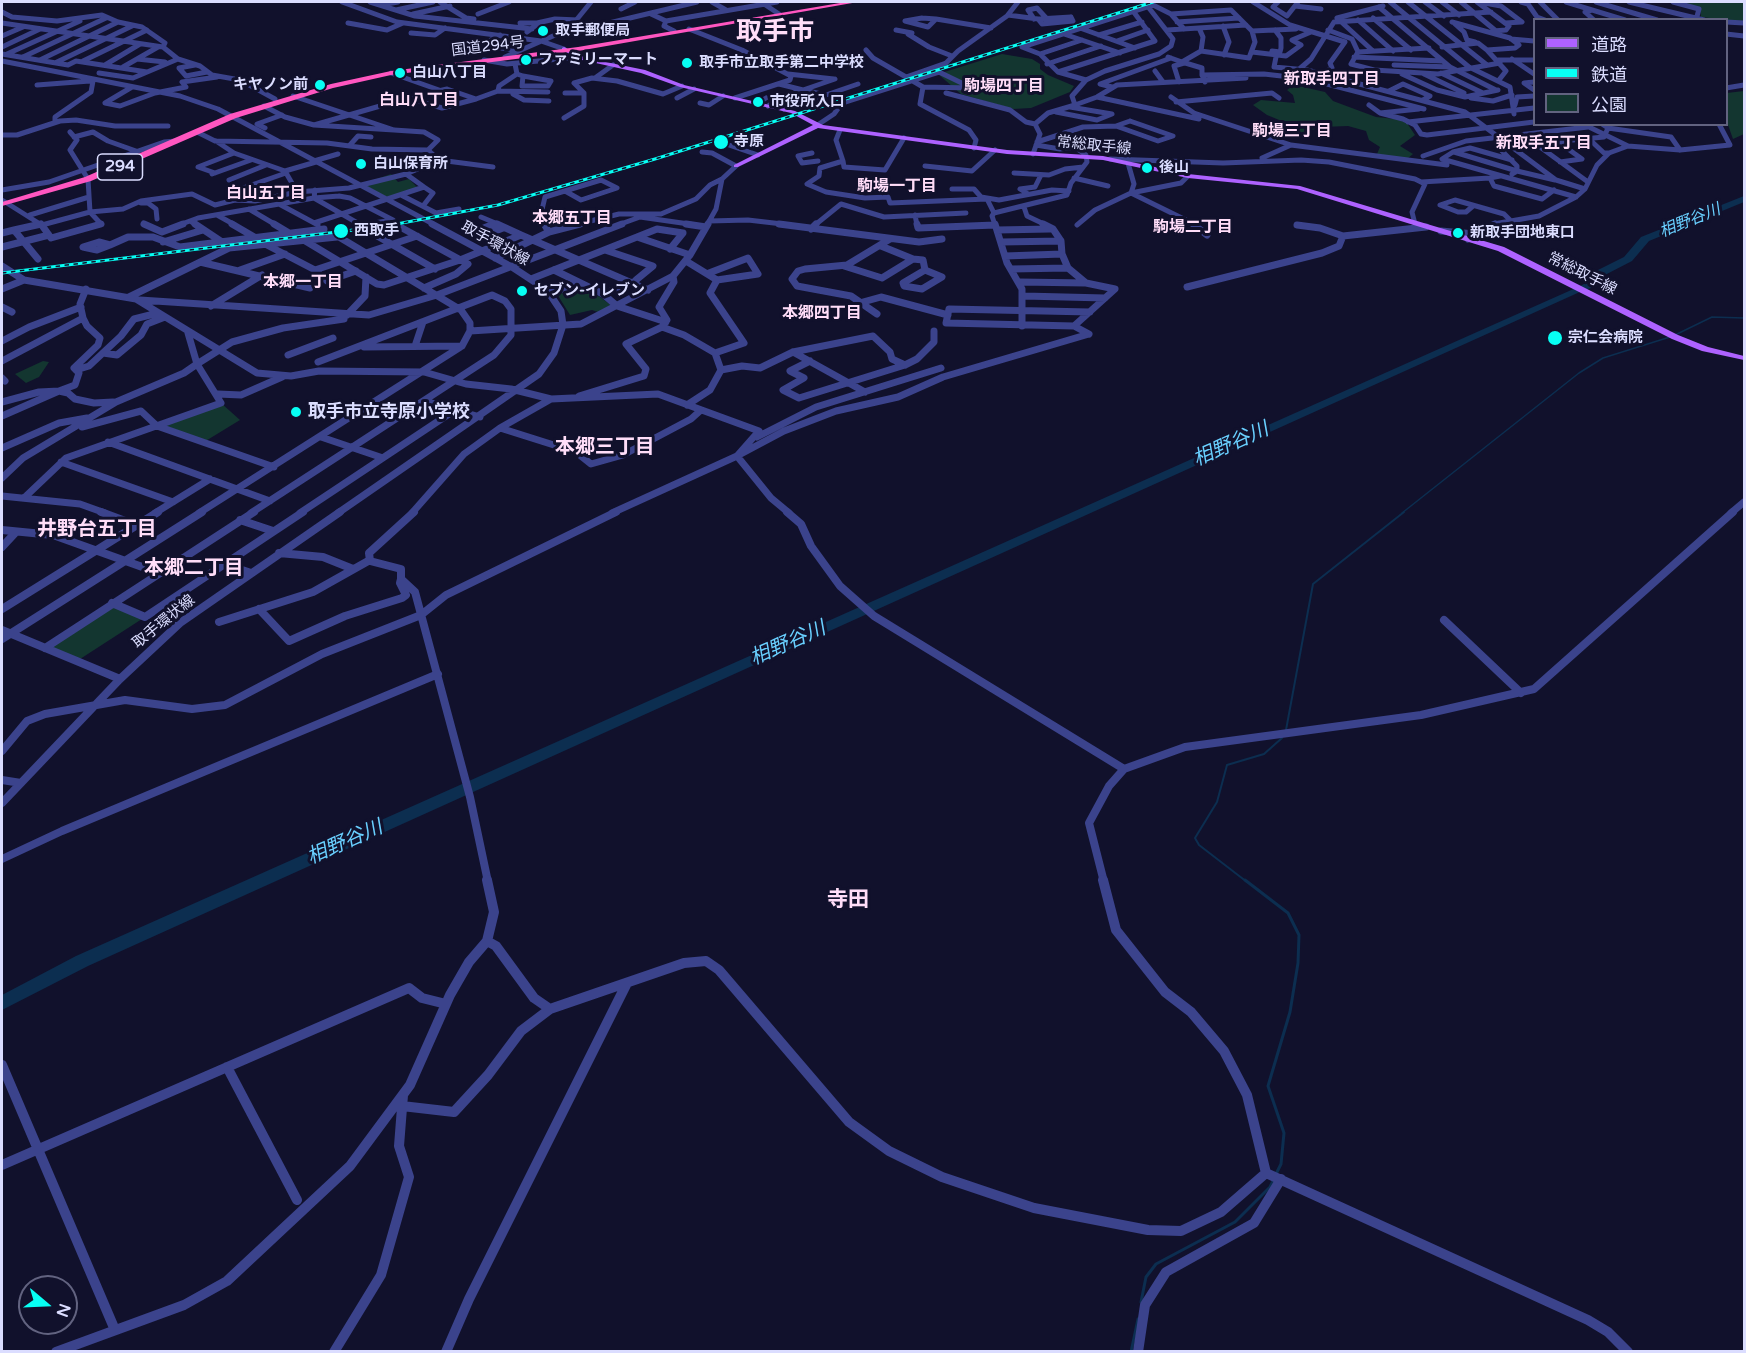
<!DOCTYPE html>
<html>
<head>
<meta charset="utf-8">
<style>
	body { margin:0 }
	#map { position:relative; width:1746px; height:1353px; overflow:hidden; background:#11112c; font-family:"Varela Round","Noto Sans JP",sans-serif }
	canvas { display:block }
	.frame { position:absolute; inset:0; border:3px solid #dbddff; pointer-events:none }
	.legend { position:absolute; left:1533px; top:18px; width:195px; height:108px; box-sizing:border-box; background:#11112c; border:2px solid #626380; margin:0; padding:8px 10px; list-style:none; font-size:18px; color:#dbddff }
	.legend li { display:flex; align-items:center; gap:12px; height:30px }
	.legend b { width:30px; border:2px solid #626380 }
	.north { position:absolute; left:18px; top:1275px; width:60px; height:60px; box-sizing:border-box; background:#11112c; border:2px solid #626380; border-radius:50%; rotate:109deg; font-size:16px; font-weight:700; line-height:24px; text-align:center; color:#dbddff }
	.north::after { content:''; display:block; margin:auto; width:21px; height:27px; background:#07fff4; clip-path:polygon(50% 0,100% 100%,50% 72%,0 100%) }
</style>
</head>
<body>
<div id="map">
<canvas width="1746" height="1353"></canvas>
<div class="frame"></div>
<ul class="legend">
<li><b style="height:8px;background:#ae62ff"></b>道路</li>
<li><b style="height:8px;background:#07fff4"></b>鉄道</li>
<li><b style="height:16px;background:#133630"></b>公園</li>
</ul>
<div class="north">N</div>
</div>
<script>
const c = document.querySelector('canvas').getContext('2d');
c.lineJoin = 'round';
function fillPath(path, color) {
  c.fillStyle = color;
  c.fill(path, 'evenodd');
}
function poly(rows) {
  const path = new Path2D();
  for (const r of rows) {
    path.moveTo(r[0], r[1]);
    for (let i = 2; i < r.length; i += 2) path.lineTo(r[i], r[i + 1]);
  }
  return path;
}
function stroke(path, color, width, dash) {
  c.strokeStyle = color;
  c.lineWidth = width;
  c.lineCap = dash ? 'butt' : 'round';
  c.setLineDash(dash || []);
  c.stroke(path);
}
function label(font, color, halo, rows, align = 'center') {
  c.font = font + ' "Varela Round","Noto Sans JP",sans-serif';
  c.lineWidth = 6;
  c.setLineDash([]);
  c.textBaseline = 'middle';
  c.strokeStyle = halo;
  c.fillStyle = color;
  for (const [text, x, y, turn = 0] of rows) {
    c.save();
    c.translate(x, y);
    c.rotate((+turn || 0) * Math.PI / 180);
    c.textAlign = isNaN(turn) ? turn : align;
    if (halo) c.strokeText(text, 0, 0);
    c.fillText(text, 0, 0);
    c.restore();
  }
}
const green = poly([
	[1675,2,1744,2,1744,22,1701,17,1700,8],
	[1002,54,1032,59,1040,64,1040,69,1048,75,1074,86,1070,92,1031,108,1013,109,961,94,938,74],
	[1294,85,1325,92,1333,101,1376,117,1405,120,1415,135,1400,146,1413,154,1407,159,1377,154,1380,147,1369,140,1366,131,1348,126,1322,127,1298,134,1291,131,1294,126,1267,115,1253,105,1261,100,1295,103,1293,95,1287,90],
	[1744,91,1744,134,1733,139,1727,122,1727,93],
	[391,174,398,182,409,179,418,188,387,197,362,184],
	[582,288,600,297,612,306,601,313,592,310,570,315,557,294],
	[43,361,49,362,39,377,26,383,15,374],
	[221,403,240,420,204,442,157,426],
	[112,603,145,617,77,661,45,648]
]);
const streamFar2 = poly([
	[1675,335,1712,317,1744,318],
	[1402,513,1579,373,1603,358,1670,337]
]);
const streamFar1 = poly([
	[1286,730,1313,584,1404,512],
	[1247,882,1199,845,1195,838,1217,802,1227,765,1264,754,1282,738]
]);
const stream = poly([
	[1245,880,1288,913,1299,935,1298,963,1290,1012,1268,1086,1284,1133,1281,1164,1276,1174],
	[1141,1302,1146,1277,1156,1264,1235,1222,1270,1187,1274,1179],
	[1131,1352,1138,1319]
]);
const river = poly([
	[1744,196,1744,202,1649,241,1632,261,1601,277,1597,286,1582,291,88,966,2,1010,2,995,76,956,1578,287,1588,282,1592,273,1624,257,1641,237,1744,196]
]);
const minorTunnel = poly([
	[1142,2,1149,8]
]);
const minorFar3 = poly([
	[342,2,397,22,541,41,564,49],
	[370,2,415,16,532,29],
	[440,2,466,18,474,19],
	[712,2,726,10],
	[1253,2,1290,25,1345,42,1330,63,1332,68,1322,74],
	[1278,2,1273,7,1287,16,1298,2],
	[1390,2,1469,67,1510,87,1514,114],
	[1408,2,1487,65],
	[1425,2,1444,16],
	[1442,2,1459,15],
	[1461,2,1496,31],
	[1477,2,1509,26,1506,30,1493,31],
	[1479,2,1501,6,1522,22,1505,23],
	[1521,2,1528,4,1537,17,1545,20],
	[1540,2,1558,20],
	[1566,2,1625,20],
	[1596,2,1657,20],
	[1629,2,1704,20],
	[1673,2,1699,9,1696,20],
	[764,4,779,14],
	[381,5,398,2],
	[1295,6,1321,9],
	[1379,7,1450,67,1496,90],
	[621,9,635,2],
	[396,10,433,2],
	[1592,10,1585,12,1594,20],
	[2,12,12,17,57,21,102,15,118,22,142,27,165,43,163,47],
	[413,14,450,6],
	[478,14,509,2],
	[651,14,666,21,777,2],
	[1008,15,1038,19],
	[1071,17,1073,21,1042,24,1038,19,1071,17],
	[922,18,936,19,928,27,905,21,922,18],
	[1373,18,1411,50],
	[936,19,991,28],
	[1034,19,1028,10,1037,8,1047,19],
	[1358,20,1393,51],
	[666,21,664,26,674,31],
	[1177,22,1239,18],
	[1452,22,1510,38,1519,45,1515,48,1487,50,1506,71,1499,80],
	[1726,22,1744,23],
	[2,23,163,47,178,59,200,66,212,75,240,80,275,99],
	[348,23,387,30,403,23],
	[520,23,539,23,527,32],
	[537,23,555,19,578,20],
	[1455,24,1464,32,1467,40,1475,42],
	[1223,26,1229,42,1224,55],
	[1080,28,1135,48],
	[569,29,588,28,697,2],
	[689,29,742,50,791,76,790,80,735,98],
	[1184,29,1171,14,1231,10,1252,31,1255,42,1249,58,1201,51],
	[896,30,912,33],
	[1167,30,1246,25],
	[1328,30,1352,39,1358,52,1351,64,1374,70,1438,74,1500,63],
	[1252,31,1296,29],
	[411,33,435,35,445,28],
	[908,34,929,47,952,56],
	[1064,34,1120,53],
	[1726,34,1744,36],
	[500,35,482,45,514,50],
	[1099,35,1142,22],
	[2,36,23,27],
	[1511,39,1534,41],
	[1117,41,1148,30],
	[2,47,40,29],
	[1442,47,1478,43,1487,50],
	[866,50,873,58,906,77],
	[1272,51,1280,52,1281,48,1281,38,1275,30],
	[1373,51,1337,18,1383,6],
	[1252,52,1286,56,1301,45,1292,40,1311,32],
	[1358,52,1429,48],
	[2,54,68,65,76,61,147,72],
	[7,54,80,21],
	[1040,54,1082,40],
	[23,57,106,18],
	[505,57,569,29,591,2],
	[1168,57,1182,62,1201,51,1203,37,1199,28],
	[1276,57,1274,67,1307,70,1465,112,1556,180,1585,189],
	[1354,57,1442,61],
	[137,59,165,62],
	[1512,59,1534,74],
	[40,60,118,22],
	[484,60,507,64,580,57],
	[1498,60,1534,60],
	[2,61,180,96,218,109,435,225],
	[83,61,147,30],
	[57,62,132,26],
	[1182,62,1202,68,1202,75],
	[515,64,517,74,523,76],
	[1047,64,1101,46],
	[105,65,140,44],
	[195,65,179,68,186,76,207,72],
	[1394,65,1450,67],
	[123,67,158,47],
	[1155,71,1163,82],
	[1058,72,1155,41,1133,11],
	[99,73,133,78,178,59],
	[391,73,439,90],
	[1441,73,1483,93],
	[517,74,499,86,498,91,548,92],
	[788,74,834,79],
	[1402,74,1437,90,1465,97,1498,90],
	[1424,74,1464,93],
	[1292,75,1424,109],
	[523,76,551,81,548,86,522,86,523,76],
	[595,78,613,65],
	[1086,80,1058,72,1040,54,1022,47,1153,5,1171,14],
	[1179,82,1174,66,1184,63],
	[1205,82,1202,75,1264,74,1290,77,1311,59,1334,22,1491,12],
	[1534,82,1524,83,1534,90],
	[779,84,803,90,835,79],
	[37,85,90,81],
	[1112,87,1100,84,1171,58],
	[1726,88,1744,85],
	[447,89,476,99,442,108,408,98,447,89],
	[1389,91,1403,84,1430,96,1423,100],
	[565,93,584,93],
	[946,93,1010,110,1026,122,1035,124],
	[513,94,524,100,549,101],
	[791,94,803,90,826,95,813,99],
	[826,95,858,84],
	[293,96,394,130,424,132,438,140,428,150],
	[1097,97,1199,119],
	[1171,97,1194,113,1291,145,1262,158],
	[677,98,694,89],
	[1471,98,1493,101,1512,95],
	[476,99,498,91],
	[1176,102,1272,93,1279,98],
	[105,103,120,106,155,93,186,87,182,82,217,77],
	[105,103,132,87],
	[700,103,709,105,723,96],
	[758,103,766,98],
	[1075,105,1097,97,1117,85,1246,78],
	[1369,105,1380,113,1419,109],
	[1515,105,1517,97,1534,96],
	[264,106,285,117,314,125],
	[768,106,780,98],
	[784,109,796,101],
	[1056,112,1097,120,1112,114,1070,107],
	[1380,113,1403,119,1415,125,1421,134,1427,135,1534,122],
	[564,118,584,106,584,93,574,83,592,78,617,81,663,94,682,86],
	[55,120,55,117,91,92,93,81],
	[1130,121,1173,136,1158,141,1116,126,1130,121],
	[1408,122,1534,108],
	[1585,125,1628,146],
	[816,126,834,114,842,103,939,72,972,88,923,87],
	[265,128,257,124,282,115],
	[1608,128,1671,137,1680,150],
	[394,130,314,125,408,98],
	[840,130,836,140,843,161,820,168,819,176,807,184,826,192,865,198,888,197,890,203,987,199,994,213],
	[70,132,77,140,70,150,88,179,90,212],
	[197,132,215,141,327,143,372,149,428,150,439,160,406,174,424,187,314,223],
	[2,135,17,135,60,121,76,120,115,126,168,126],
	[74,137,93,132,108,141,136,151],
	[1588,138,1604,153,1609,153],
	[216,141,234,153,285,171,316,162],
	[1557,141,1582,159,1560,162],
	[1037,142,1083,127,1116,126],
	[723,143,758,155],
	[1536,144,1588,182],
	[350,145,358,136,371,137],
	[1036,145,1060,149,1089,145],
	[1291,145,1447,165],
	[974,148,976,140,969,130,920,104,923,87,906,77,946,63,958,51,1007,16,1018,2],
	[702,152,712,153,736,166,722,179,716,209,707,225],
	[1454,152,1517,171,1512,174],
	[812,153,798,156,802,163,818,161],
	[1033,154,1040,134,1035,124,1048,113,1075,105,1072,96,1086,80,1105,71,1159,54,1171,46,1173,39,1149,8],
	[1423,156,1466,141,1588,127],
	[1110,159,1223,163,1301,160,1329,162,1415,179,1425,184,1412,212,1415,224],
	[439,160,493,167],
	[1512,160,1470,148,1453,152,1442,159,1576,197],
	[314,161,338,154],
	[843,161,844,167,885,170,904,138],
	[925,166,972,171,995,150],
	[215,173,198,167,234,153],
	[1014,173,1049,175,1065,169,1083,167],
	[212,174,251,160],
	[1500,176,1490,178,1494,186,1542,199,1554,190],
	[1074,178,1108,186],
	[229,180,266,165],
	[1555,180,1517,171,1517,166,1502,151,1512,146,1604,137,1608,128,1602,124],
	[1421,182,1490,178],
	[243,188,286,173],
	[952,189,974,189,981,197,999,200,1052,190,1069,191],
	[2,190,49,182,164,142,176,141],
	[297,192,349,188,406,174],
	[1131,193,1196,225],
	[1131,193,1181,183,1188,176],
	[1028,194,1020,189,1035,187,1041,175],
	[401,195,436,213,459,209],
	[339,196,350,198,393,220,361,225,314,198,339,196],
	[314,198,315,190],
	[2,200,40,224],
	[141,203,148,203,156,209,157,219],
	[279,204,318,225],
	[423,206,433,193,424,187],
	[1473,206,1466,212,1458,212,1440,205,1455,200,1504,214,1511,221],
	[1024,207,1027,216,1046,225],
	[249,209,276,225],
	[90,212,101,224,96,225],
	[90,212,123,209,141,201,192,194,215,205,235,200,255,201,297,192,285,171],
	[30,215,89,197],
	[217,215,235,225],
	[915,215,917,225],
	[481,217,500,225],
	[190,221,197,225],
	[709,221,748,220,791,225],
	[144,224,147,225],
	[34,225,41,224],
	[42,225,90,212],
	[179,225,198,218,314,198],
	[490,225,494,224],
	[545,225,540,218,545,197,601,180,617,188,581,200,565,191],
	[574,225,619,214,661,214,696,199,710,185,722,179],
	[618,225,640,217,696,225],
	[815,225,841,204,884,217,966,213],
	[983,225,995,225],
	[995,225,992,216,994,213,1067,195,1071,183,1087,162,1086,155,1076,148],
	[1077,225,1095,210,1131,193,1134,184,1128,163],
	[1297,225,1301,225],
	[1488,225,1539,216,1576,197,1585,189,1597,165,1609,153,1628,146,1680,150,1730,145,1719,124]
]);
const minorFar2 = poly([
	[41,224,51,238,101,224],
	[144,224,162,232,183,224],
	[195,224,222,242],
	[232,224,256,238],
	[274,224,289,233],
	[359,224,367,224],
	[494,224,476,231,485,235,503,228],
	[497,224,521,235],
	[544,224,549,232],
	[686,224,706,227],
	[779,224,919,242,942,239],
	[917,224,918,228,995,225],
	[995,224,1007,263,1022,289,1022,326],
	[1043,224,1053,229,1061,241,1062,254,1068,268,1086,283,1115,289,1074,326],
	[1193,224,1207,235],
	[1297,225,1320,228,1343,236],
	[811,229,816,224],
	[14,230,41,224],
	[997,230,1050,229],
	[1441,231,1475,234],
	[2,233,14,230,38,259],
	[637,237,657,229,683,233,670,249],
	[302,239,377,284,384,285,460,260,521,235,648,290],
	[1468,239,1495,224],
	[99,242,110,245,97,250,83,247,99,242],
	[163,242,203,230],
	[1001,242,1061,241],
	[265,244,315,270,417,236],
	[110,245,128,237,153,237,180,247,324,229],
	[2,247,49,235],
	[605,250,653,266,636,280],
	[1005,256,1062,254],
	[495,258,549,232,580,224],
	[913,259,923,260,925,270],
	[686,261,717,280,710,293,744,343,715,353,721,370,710,390,687,405],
	[200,262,310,288],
	[2,266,24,280,136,299,257,373,291,376,319,371,424,372,466,384,511,389,551,399,500,428,464,454,412,513],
	[844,266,882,278,913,259,881,246],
	[1011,269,1068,268],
	[240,270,285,254],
	[315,270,327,281,356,271],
	[554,270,603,294,617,306,666,322],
	[925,270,942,277,922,289,904,286,903,283,925,270],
	[709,273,748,258,758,274,717,280],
	[531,279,637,237,690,255],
	[1020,282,1086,283],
	[1187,287,1322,253,1339,246,1343,236,1426,227],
	[424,288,456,274,468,264,402,228,372,233,435,269],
	[2,289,24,280],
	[549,292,583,285],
	[603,294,633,282],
	[1024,296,1105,298],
	[129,297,229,248,337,237],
	[140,300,369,315,437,295,622,224],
	[863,302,881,297,948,315],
	[211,306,262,275],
	[2,307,12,312],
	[877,314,851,296,797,286,792,279,798,271,805,269,847,265,890,239],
	[347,315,365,296,366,277],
	[662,327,684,335,715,353],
	[470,331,581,324,673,276,690,255,708,224],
	[1089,334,1074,326,946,323,949,309,1090,312],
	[2,341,29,327,81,307],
	[415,346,423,322],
	[364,347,462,346],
	[793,352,865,392],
	[103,353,117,355,141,335,147,324,165,317],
	[288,355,333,338],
	[2,361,83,318],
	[810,361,790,371,804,378,783,390,799,398,905,365,917,359,934,342,934,331],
	[76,370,89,366,121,336,134,319,158,313],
	[721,370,742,366,760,368,793,352,873,336,890,352,892,359,905,365],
	[2,378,5,381],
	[218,394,241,395,282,377],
	[579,396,644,376,646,369,626,344,662,327,667,320,659,307,674,282,673,276],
	[551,399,658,394,759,431,737,456,771,498,789,513],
	[425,401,480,417],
	[2,402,39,392,59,391,75,385,79,373,74,368,98,345,100,338,87,326,83,318,80,304,86,289],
	[2,416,59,391,68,393,75,399,94,403,113,402],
	[82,427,141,411,157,426,274,467],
	[500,428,576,452,591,464,623,455,691,419,701,410],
	[321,437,383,458],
	[757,437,816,407,941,368],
	[108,442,270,501],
	[2,448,59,423,87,418],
	[61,462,173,502],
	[2,478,23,458,116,402,184,373,197,364,188,333],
	[2,496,80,504,105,513],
	[24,498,66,458,221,403,197,364,232,342,283,328,344,319],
	[155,513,210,479],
	[199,513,462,346,470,331,470,323,461,310,334,234],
	[251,513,494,355,511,335,511,309,505,301,492,295,318,362],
	[300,513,455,410],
	[338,513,539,374,554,353,563,325,561,311,547,290,512,267,432,224],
	[612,513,737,456,784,431,836,411,898,397,943,377,1089,334],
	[1731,513,1744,502]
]);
const minorFar1 = poly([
	[101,512,136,525],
	[414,512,369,553,370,561,401,569,401,579,415,592,470,797,488,882],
	[787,512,801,524,811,546,840,586,874,616,1124,769],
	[240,520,273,531],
	[2,530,53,535,159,573],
	[2,547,15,533],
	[279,553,323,557,353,569],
	[224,564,251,573],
	[112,603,145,617,303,512],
	[2,609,158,512],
	[259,609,289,641,345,616,402,598,406,595,400,583,401,579],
	[1444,620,1521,693],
	[219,622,313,592,370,560],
	[2,630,120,679],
	[2,639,202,512],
	[45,648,254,512],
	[2,751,27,721,45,714,125,700,192,709,225,705,322,654,421,615,446,595,616,512],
	[2,780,21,783],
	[2,803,120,679,180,623,340,512],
	[2,859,62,831,438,674],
	[1104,882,1089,823,1109,786,1124,769,1185,747,1421,715,1534,689,1733,512]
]);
const minor = poly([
	[487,941,496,946,534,998,550,1009,684,963,706,961,719,970,849,1122,889,1151,942,1177,1034,1208,1148,1230,1181,1231,1221,1212,1266,1173,1247,1095,1224,1051,1191,1012,1165,992,1116,930,1103,880],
	[2,1065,115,1330],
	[227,1067,297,1200],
	[402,1106,454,1112,488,1075,521,1031,550,1009],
	[2,1165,409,988,422,998,446,1004],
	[1266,1173,1588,1320,1608,1332,1628,1352],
	[56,1352,184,1305,227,1281,350,1166,410,1085,450,995,469,962,487,941,494,912,487,880],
	[334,1352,381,1275,409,1177,399,1146,403,1095],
	[446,1352,469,1299,627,983],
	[1138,1352,1145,1305,1166,1272,1254,1223,1281,1179]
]);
const major = poly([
	[564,47,586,58,645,70,684,85,795,111,823,125,1007,150,1103,156,1188,174,1300,186,1504,247,1678,335,1708,347,1744,356,1744,360,1702,351,1672,339,1498,251,1297,189,1188,178,1103,160,1007,154,818,128,738,167,734,167,734,165,813,125,791,113,680,87,641,73,582,60,562,50,562,48,564,47]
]);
const highway = poly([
	[846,2,858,2,578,51,391,75,333,88,236,118,91,181,2,206,2,202,85,177,230,114,331,84,391,71,578,47,846,2]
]);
const rail = poly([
	[2,273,386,226,498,205,655,159,1153,2]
]);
const markers = [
	[543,31,6,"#07fff4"],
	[526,60,6,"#07fff4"],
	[687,63,6,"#07fff4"],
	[400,73,6,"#07fff4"],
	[320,85,6,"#07fff4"],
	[758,102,6,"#07fff4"],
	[721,142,8,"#07fff4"],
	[361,164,6,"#07fff4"],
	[1147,168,6,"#07fff4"],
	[341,231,8,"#07fff4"],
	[1458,233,6,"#07fff4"],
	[522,291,6,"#07fff4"],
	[1555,338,8,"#07fff4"],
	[296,412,6,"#07fff4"]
];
const farPoinames = [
	["取手郵便局",555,31],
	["ファミリーマート",538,60],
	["取手市立取手第二中学校",699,63],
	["白山八丁目",412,73],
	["キヤノン前",308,85,"right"],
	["市役所入口",770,102],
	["寺原",734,142],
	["白山保育所",373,164],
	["後山",1159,168],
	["西取手",354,231],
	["新取手団地東口",1470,233],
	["セブン-イレブン",534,291],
	["宗仁会病院",1568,338]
];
const farStreetnames = [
	["国道294号",488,47,-7],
	["常総取手線",1094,146,6],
	["取手環状線",495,244,29],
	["常総取手線",1582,274,27],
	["取手環状線",164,622,-39]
];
const farNeighbourhoodnames = [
	["新取手四丁目",1332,80],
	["駒場四丁目",1004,87],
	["白山八丁目",419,101],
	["駒場三丁目",1292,132],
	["新取手五丁目",1544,144],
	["駒場一丁目",897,187],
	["白山五丁目",266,194],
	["本郷五丁目",572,219],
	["駒場二丁目",1193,228],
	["本郷一丁目",303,283],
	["本郷四丁目",822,314]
];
const shields = [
	[120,167,45]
];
const shieldNames = [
	["294",120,167]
];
const farWaternames = [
	["相野谷川",1690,221,-22]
];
const poiNames = [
	["取手市立寺原小学校",308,412]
];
const waterNames = [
	["相野谷川",1231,445,-24],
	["相野谷川",788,644,-24],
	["相野谷川",345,843,-24]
];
const neighbourhoodNames = [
	["本郷三丁目",605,448],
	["井野台五丁目",97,530],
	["本郷二丁目",194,569]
];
const quarterNames = [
	["寺田",848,900]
];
const farTownnames = [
	["取手市",775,33]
];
fillPath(green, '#133630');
stroke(streamFar2, '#0c2e50', 1.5);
stroke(streamFar1, '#0c2e50', 2);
stroke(stream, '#0c2e50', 3);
fillPath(river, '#0c2e50');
stroke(minorTunnel, '#2f304c', 5, [5, 2]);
stroke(minorFar3, '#3b438c', 5);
stroke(minorFar2, '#3b438c', 7);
stroke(minorFar1, '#3b438c', 8);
stroke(minor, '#3b438c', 10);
fillPath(major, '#ae62ff');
fillPath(highway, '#ff56c0');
stroke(rail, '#07fff4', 3);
stroke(rail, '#11112c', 1.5, [4.5]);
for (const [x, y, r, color] of markers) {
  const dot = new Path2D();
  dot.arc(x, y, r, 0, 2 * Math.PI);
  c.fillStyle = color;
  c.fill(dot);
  stroke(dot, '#11112c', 2);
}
label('bold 15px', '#dbddff', '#11112c', farPoinames, 'left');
label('15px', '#dbddff', '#11112c', farStreetnames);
label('bold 16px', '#ffddf8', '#11112c', farNeighbourhoodnames);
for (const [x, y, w] of shields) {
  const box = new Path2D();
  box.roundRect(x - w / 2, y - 13, w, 26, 4.5);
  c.fillStyle = '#11112c';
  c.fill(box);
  stroke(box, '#dbddff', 1.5);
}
label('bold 16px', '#dbddff', null, shieldNames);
label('italic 16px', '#69d0ff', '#11112c', farWaternames);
label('bold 18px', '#dbddff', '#11112c', poiNames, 'left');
label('italic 20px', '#69d0ff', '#11112c', waterNames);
label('bold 20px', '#ffddf8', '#11112c', neighbourhoodNames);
label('bold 21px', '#ffddf8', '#11112c', quarterNames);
label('bold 26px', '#ffddf8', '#11112c', farTownnames);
</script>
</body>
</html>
